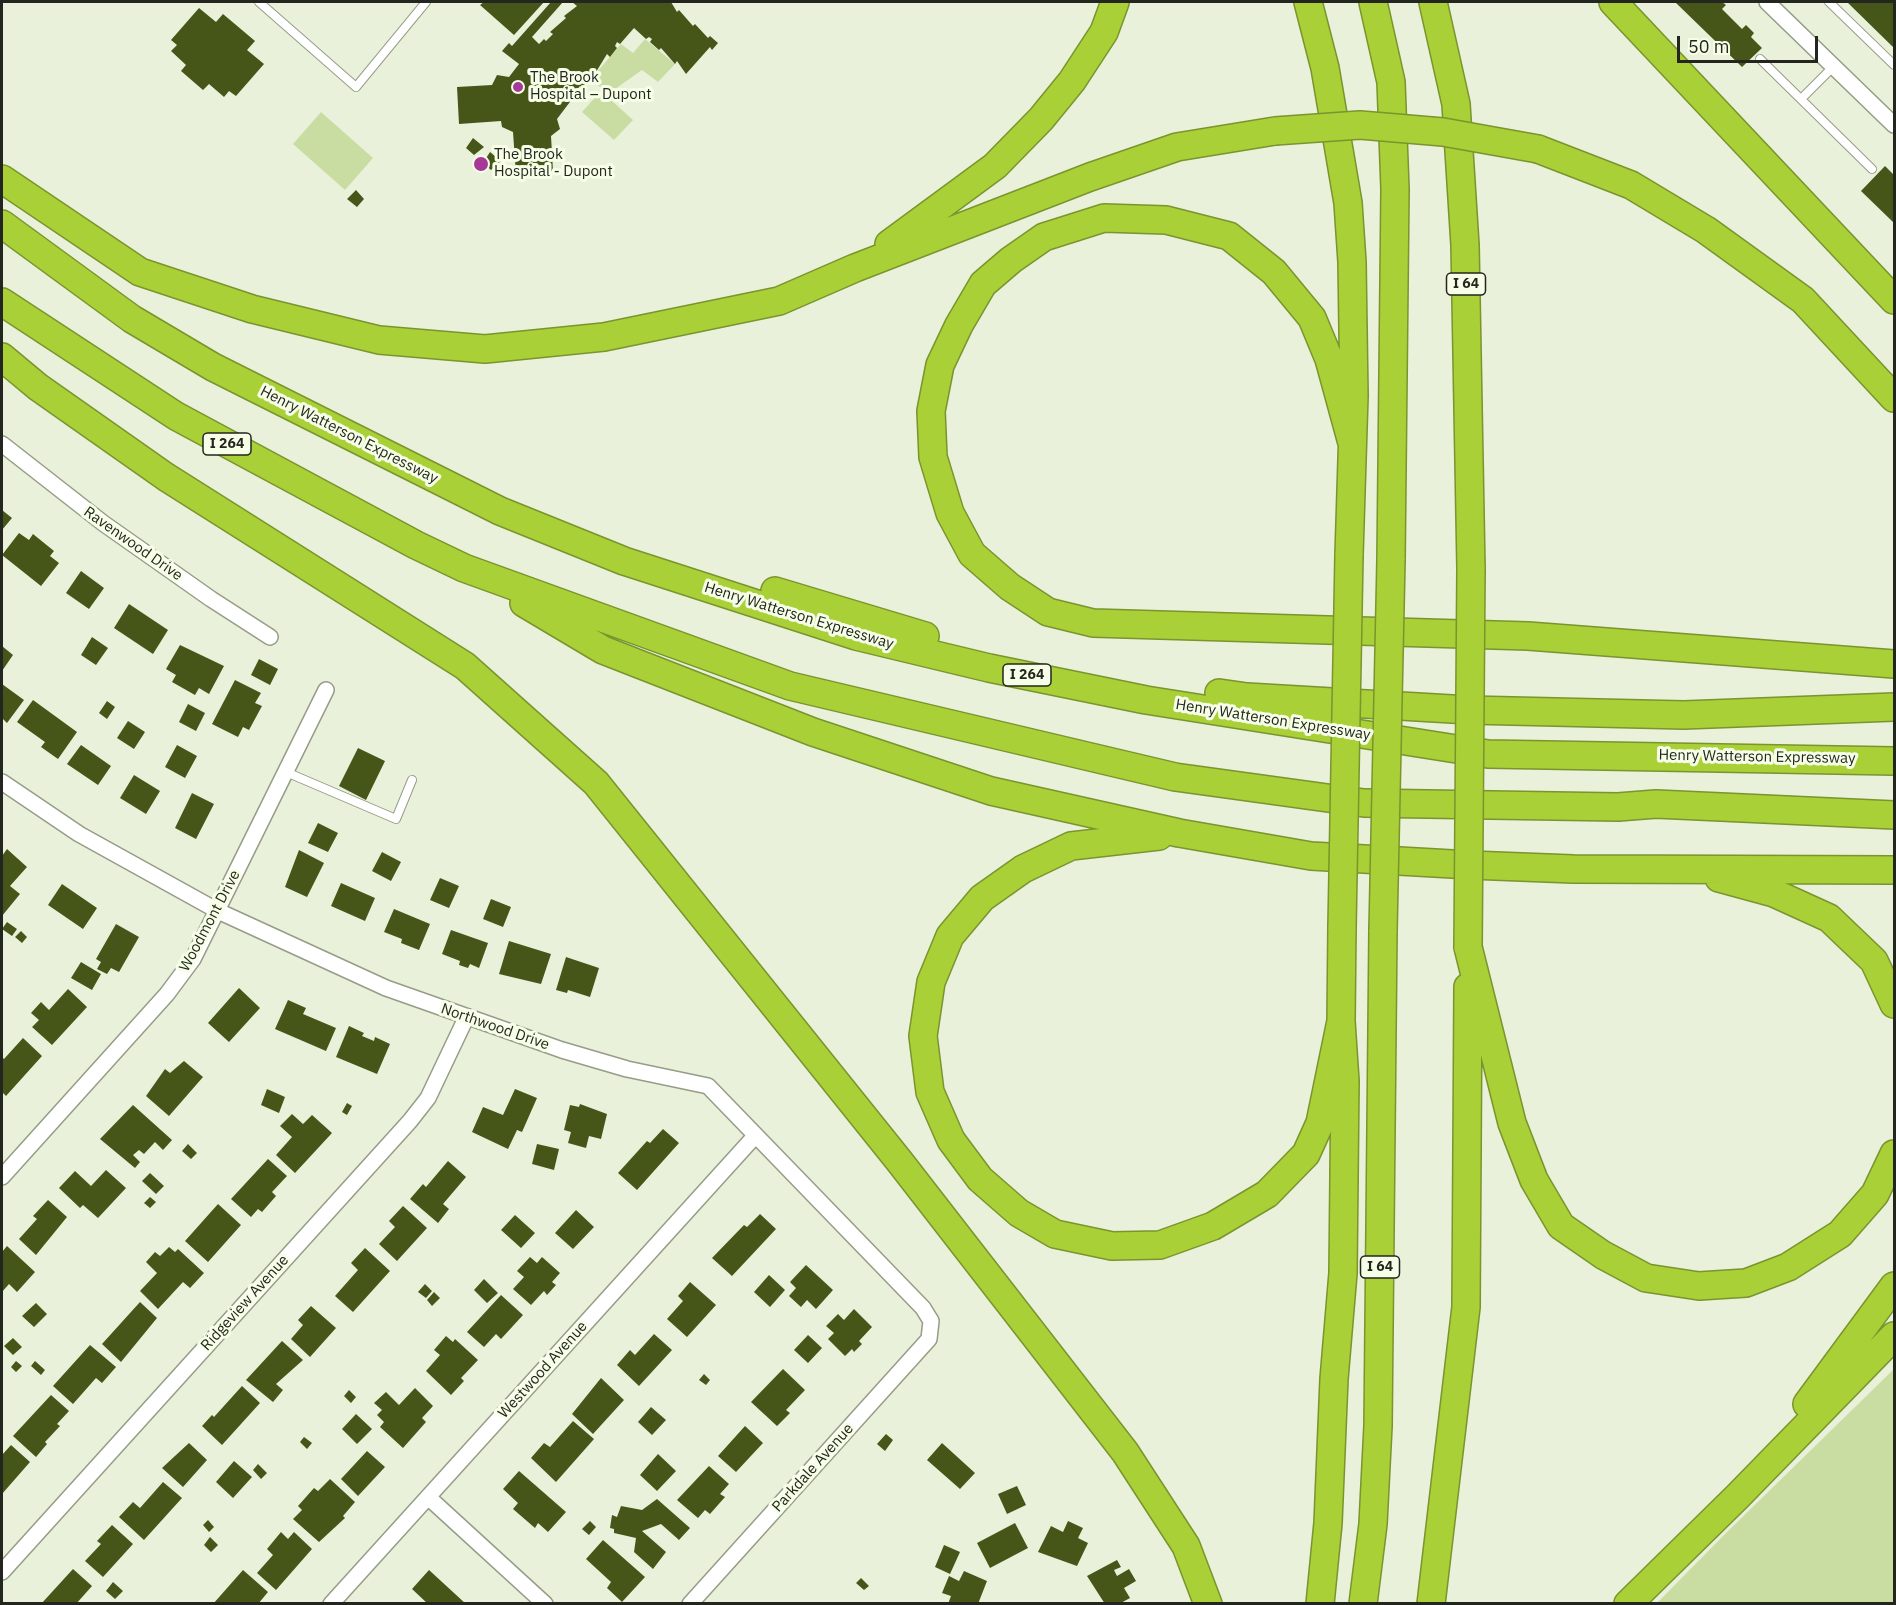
<!DOCTYPE html>
<html>
<head>
<meta charset="utf-8">
<style>
	body { margin:0 }
	#map { position:relative; width:1896px; height:1605px; overflow:hidden; background:#e9f1da; font-family:"IBM Plex Sans",sans-serif }
	canvas { display:block }
	.frame { position:absolute; inset:0; border:3px solid #23261e; pointer-events:none }
	.scale { position:absolute; left:1677px; top:36px; width:141px; height:27px; box-sizing:border-box; border:3px solid #23261e; border-top:0; padding-left:8px; font-size:18px; line-height:21px; white-space:nowrap; color:#23261e; -webkit-text-stroke:4px #f6fee7; paint-order:stroke }
</style>
</head>
<body>
<div id="map">
<canvas width="1896" height="1605"></canvas>
<div class="frame"></div>
<div class="scale">50 m</div>
</div>
<script>
const c = document.querySelector('canvas').getContext('2d');
c.lineJoin = 'round';
function fillPath(path, color) {
  c.fillStyle = color;
  c.fill(path, 'evenodd');
}
function poly(rows) {
  const path = new Path2D();
  for (const r of rows) {
    path.moveTo(r[0], r[1]);
    for (let i = 2; i < r.length; i += 2) path.lineTo(r[i], r[i + 1]);
  }
  return path;
}
function stroke(path, color, width, dash) {
  c.strokeStyle = color;
  c.lineWidth = width;
  c.lineCap = dash ? 'butt' : 'round';
  c.setLineDash(dash || []);
  c.stroke(path);
}
function label(font, color, halo, rows, align = 'center') {
  c.font = font + ' "IBM Plex Sans",sans-serif';
  c.lineWidth = 6;
  c.setLineDash([]);
  c.textBaseline = 'middle';
  c.strokeStyle = halo;
  c.fillStyle = color;
  for (const [text, x, y, turn = 0] of rows) {
    c.save();
    c.translate(x, y);
    c.rotate((+turn || 0) * Math.PI / 180);
    c.textAlign = isNaN(turn) ? turn : align;
    if (halo) c.strokeText(text, 0, 0);
    c.fillText(text, 0, 0);
    c.restore();
  }
}
const green = poly([
	[645,39,675,64,658,82,642,70,608,94,591,79,621,44,633,53],
	[601,91,633,120,614,140,582,112],
	[321,112,373,158,345,190,293,144],
	[1894,1369,1894,1603,1657,1603,1724,1535]
]);
const building = poly([
	[484,2,544,2,514,35,480,5],
	[551,2,563,2,532,37,539,44,544,39,546,41,553,34,550,32,566,18,564,16,577,6,572,2,671,2,677,12,679,10,693,26,695,24,708,38,710,36,718,43,712,50,710,47,686,74,677,61,675,64,661,48,659,50,650,42,652,39,649,37,646,39,634,28,620,44,617,42,615,46,617,48,610,57,607,54,596,72,593,71,588,77,590,79,582,88,580,86,574,93,576,94,557,119,560,129,551,136,553,171,516,174,513,132,502,127,501,121,459,124,457,87,492,85,497,75,509,77,519,64,502,51,509,43,512,46],
	[1675,2,1722,2,1726,5,1722,9,1742,29,1746,25,1754,33,1751,37,1762,48,1742,67],
	[1847,2,1894,2,1894,48],
	[199,8,216,22,223,14,255,41,247,50,264,64,236,96,229,91,224,97,209,84,203,90,181,71,186,65,171,51,177,45,171,40],
	[473,138,484,147,474,155,466,148],
	[490,152,501,161,491,170,483,163],
	[1885,166,1893,174,1894,172,1894,223,1861,191],
	[356,190,364,199,357,207,347,199],
	[2,510,12,518,2,530],
	[19,533,29,540,33,534,54,551,50,556,59,563,41,586,2,555],
	[81,571,104,588,89,609,66,593],
	[129,604,168,630,153,654,114,628],
	[92,637,108,648,96,665,81,655],
	[180,645,224,666,209,694,199,688,195,695,172,682,176,675,166,669],
	[2,646,13,655,2,671],
	[259,659,278,669,270,685,251,675],
	[235,680,261,693,255,703,262,706,249,730,243,727,238,737,212,724],
	[2,684,24,700,7,723,2,718],
	[33,700,77,732,58,759,41,747,45,742,17,722],
	[107,701,115,707,107,719,99,713],
	[188,704,205,713,196,731,179,722],
	[128,721,145,732,134,749,117,738],
	[81,745,111,766,98,785,67,764],
	[177,745,197,756,185,778,165,767],
	[358,748,385,761,366,800,339,786],
	[134,775,160,791,146,814,120,798],
	[192,793,214,804,196,839,175,828],
	[318,823,338,833,328,852,308,843],
	[7,849,27,867,10,886,20,894,2,916,2,856],
	[299,850,324,863,307,897,285,887],
	[382,852,401,862,391,881,372,871],
	[440,878,459,886,449,908,430,900],
	[341,883,375,898,365,921,331,906],
	[62,884,97,908,83,929,48,905],
	[491,899,511,907,503,927,483,919],
	[394,909,430,924,419,950,401,943,402,939,384,932],
	[7,922,17,929,12,936,2,929],
	[116,924,139,937,119,972,111,968,107,974,97,969,101,962,96,959],
	[451,930,488,943,479,968,470,964,468,968,459,965,460,961,442,954],
	[21,931,27,937,22,943,15,937],
	[509,941,551,954,541,984,499,974],
	[566,957,599,968,590,997,568,990,567,993,556,990],
	[81,962,101,974,92,990,71,978],
	[239,988,260,1008,229,1042,208,1023],
	[68,989,87,1007,52,1045,32,1027,39,1020,31,1013,41,1002,49,1010],
	[288,1000,306,1008,303,1014,336,1028,326,1051,275,1029],
	[349,1026,364,1033,362,1036,374,1041,375,1037,390,1044,377,1074,336,1057],
	[23,1038,42,1056,6,1096,2,1092,2,1057,4,1059],
	[184,1061,203,1077,169,1116,146,1096,165,1069,170,1073],
	[267,1089,285,1097,279,1113,261,1105],
	[515,1089,537,1098,522,1132,517,1130,508,1149,472,1132,483,1107,503,1115],
	[347,1103,352,1106,347,1115,342,1112],
	[580,1104,607,1114,601,1139,589,1136,586,1148,568,1143,571,1132,564,1130,570,1105,579,1107],
	[133,1105,172,1140,163,1150,155,1142,144,1154,139,1150,133,1155,140,1162,135,1168,100,1139],
	[292,1114,303,1124,312,1115,332,1133,295,1173,276,1155,292,1137,280,1126],
	[663,1129,679,1143,637,1190,618,1173,647,1141,650,1143],
	[188,1144,197,1153,191,1159,182,1151],
	[537,1144,559,1149,554,1170,532,1164],
	[268,1159,287,1176,272,1192,276,1196,262,1212,258,1209,251,1217,231,1199],
	[448,1161,466,1177,443,1204,449,1209,438,1223,410,1199,423,1184,426,1187],
	[106,1170,126,1188,98,1218,83,1205,80,1208,59,1188,75,1171,91,1186],
	[150,1173,164,1186,156,1194,142,1181],
	[150,1197,156,1202,150,1208,144,1203],
	[48,1200,67,1217,36,1255,19,1239,37,1219,33,1216],
	[218,1204,241,1225,208,1262,185,1241],
	[403,1206,427,1228,397,1261,379,1244,395,1227,389,1221],
	[576,1210,594,1227,573,1249,555,1233],
	[760,1214,776,1229,732,1276,712,1258,744,1225,747,1227],
	[515,1215,535,1233,521,1248,501,1230],
	[7,1246,35,1272,17,1292,9,1284,2,1292,2,1252],
	[169,1247,175,1252,178,1249,204,1273,190,1288,183,1282,158,1309,140,1291,157,1273,146,1262,155,1252,160,1256],
	[365,1248,390,1271,353,1312,335,1296,358,1270,351,1263],
	[530,1257,537,1263,542,1257,560,1273,552,1282,556,1285,547,1295,544,1291,531,1305,513,1289,524,1277,517,1271],
	[806,1265,833,1290,816,1309,807,1300,801,1307,789,1296,796,1288,790,1282],
	[769,1275,785,1290,770,1307,754,1292],
	[484,1279,498,1293,487,1303,474,1290],
	[690,1282,716,1305,687,1337,667,1319,683,1301,678,1296],
	[425,1284,432,1291,426,1298,418,1292],
	[434,1292,440,1298,432,1306,427,1300],
	[501,1295,523,1315,501,1339,496,1334,484,1347,467,1332],
	[140,1302,157,1318,121,1362,102,1344],
	[36,1303,47,1314,34,1327,22,1316],
	[311,1306,336,1328,310,1357,291,1339,303,1325,298,1320],
	[854,1309,872,1327,859,1341,862,1344,854,1352,852,1349,845,1356,828,1339,834,1333,826,1326,838,1314,844,1320],
	[654,1334,672,1350,639,1386,617,1365,630,1350,635,1355],
	[808,1335,822,1348,808,1363,794,1350],
	[446,1336,453,1342,455,1339,478,1360,461,1378,464,1381,451,1395,426,1371,440,1355,434,1350],
	[13,1338,22,1347,13,1355,4,1346],
	[282,1341,303,1360,276,1384,283,1390,273,1402,246,1380],
	[90,1345,116,1367,102,1383,96,1378,73,1404,53,1386],
	[16,1361,22,1366,16,1372,11,1367],
	[35,1361,45,1370,41,1375,31,1366],
	[783,1369,805,1390,786,1410,790,1413,777,1426,751,1402],
	[704,1374,710,1380,706,1385,699,1380],
	[601,1378,624,1400,593,1434,572,1414],
	[242,1386,260,1403,222,1445,202,1426,212,1415,214,1417],
	[415,1388,433,1406,422,1418,426,1422,403,1448,380,1427,384,1422,377,1415,382,1410,374,1403,386,1392,399,1405],
	[349,1390,356,1397,351,1403,344,1396],
	[51,1395,69,1411,57,1424,60,1426,45,1442,47,1444,36,1457,13,1436],
	[651,1407,666,1420,652,1435,638,1422],
	[356,1414,372,1429,357,1444,342,1429],
	[573,1421,594,1439,556,1482,531,1458,544,1443,550,1447],
	[745,1426,763,1443,736,1472,718,1456],
	[886,1434,893,1440,885,1451,877,1444],
	[304,1437,312,1443,307,1449,300,1442],
	[189,1443,207,1460,183,1487,162,1468],
	[942,1443,975,1473,960,1489,927,1460],
	[11,1445,30,1462,2,1494,2,1455],
	[367,1451,385,1467,358,1496,341,1479],
	[658,1454,676,1471,657,1491,640,1475],
	[234,1461,252,1477,233,1498,216,1482],
	[258,1464,267,1473,261,1479,253,1470],
	[709,1466,729,1484,720,1494,725,1497,710,1514,705,1510,698,1518,677,1500],
	[519,1471,566,1512,548,1532,538,1523,535,1528,513,1509,518,1503,503,1489],
	[330,1479,355,1502,343,1516,345,1518,319,1542,293,1519,302,1510,298,1506,314,1488,318,1491],
	[163,1482,182,1498,144,1540,119,1517,133,1502,140,1508],
	[1017,1486,1026,1505,1007,1514,998,1494],
	[657,1499,690,1528,679,1540,661,1524,642,1531,666,1552,653,1569,634,1552,636,1538,614,1533,614,1529,610,1528,612,1515,617,1517,621,1506,642,1510],
	[208,1520,214,1527,209,1532,203,1525],
	[590,1521,596,1527,589,1535,582,1529],
	[1068,1521,1083,1528,1078,1538,1088,1543,1077,1566,1038,1552,1051,1526,1063,1532],
	[1015,1523,1028,1548,990,1568,977,1543],
	[112,1525,133,1544,103,1577,85,1561,101,1544,97,1541],
	[281,1532,288,1539,294,1532,312,1549,276,1590,257,1573,273,1555,267,1549],
	[210,1537,218,1545,211,1552,204,1545],
	[603,1540,645,1577,622,1602,607,1588,611,1582,586,1559],
	[944,1545,960,1552,950,1574,935,1567],
	[1117,1560,1121,1567,1114,1570,1117,1576,1129,1569,1136,1581,1124,1588,1130,1598,1119,1604,1105,1604,1087,1576],
	[73,1569,92,1586,76,1604,41,1604],
	[243,1570,268,1592,258,1604,213,1604],
	[429,1570,466,1604,428,1604,412,1589],
	[964,1571,987,1581,978,1604,948,1604,951,1596,942,1593,949,1576,959,1581],
	[861,1578,869,1586,864,1590,856,1583],
	[113,1582,123,1591,115,1599,106,1591]
]);
const service = poly([
	[259,2,356,87,426,2],
	[1829,2,1894,65],
	[1760,59,1872,169],
	[1801,99,1834,66],
	[286,772,396,819,412,780]
]);
const minor = poly([
	[1767,2,1894,125],
	[2,444,103,523,211,599,270,637],
	[2,782,79,834,218,911,386,988,562,1050,627,1069,708,1086,923,1308,931,1321,929,1339,690,1604],
	[2,1177,167,994,193,959,326,690],
	[428,1497,545,1604],
	[2,1572,410,1121,428,1098,466,1018],
	[331,1604,755,1136]
]);
const motorway = poly([
	[1308,2,1325,68,1348,203,1352,262,1354,396,1349,555],
	[1373,2,1391,82,1395,189,1391,560],
	[1433,2,1456,104,1465,245,1471,569],
	[1613,2,1894,300],
	[1538,149,1631,185,1706,230,1803,300,1894,398],
	[2,179,140,272,252,309,379,340,485,349,604,337,779,301,855,268,1090,177,1177,147,1275,131],
	[2,224,132,319,213,367,500,511,624,561,856,636,989,668,1146,700,1488,754,1894,761],
	[889,244,995,166,1041,119,1072,81,1104,32,1115,2],
	[2,302,176,416,416,545,464,568,790,686,1175,777,1364,803,1618,807,1656,804,1894,815],
	[2,357,38,387,166,477,465,666,596,783,900,1162,1125,1452,1186,1546,1208,1604],
	[1352,443,1329,359,1312,318,1274,272,1229,236,1166,220,1104,218,1044,237,1011,260,983,284,959,325,940,365,931,411,933,457,950,513,972,554,1010,587,1048,612,1093,623,1528,636,1894,664],
	[775,591,925,636],
	[524,603,603,650,813,732,991,791,1179,833,1311,856,1470,865,1573,869,1894,870],
	[1219,693,1247,697,1469,710,1684,715,1894,707],
	[1159,836,1071,846,1023,869,982,898,950,936,931,982,923,1036,930,1092,951,1140,980,1179,1019,1213,1055,1234,1112,1246,1160,1245,1213,1226,1267,1194,1306,1154,1320,1123,1341,1021],
	[1719,878,1774,893,1829,918,1874,961,1894,1004],
	[1468,947,1512,1123,1534,1180,1561,1226,1603,1255,1646,1278,1699,1286,1746,1283,1788,1267,1840,1234,1875,1194,1894,1154],
	[1807,1404,1894,1286],
	[1320,1604,1328,1523,1334,1379,1343,1273,1345,1081,1341,1021,1342,927],
	[1363,1604,1373,1524,1378,1426,1383,930],
	[1431,1604,1466,1307,1468,987],
	[1628,1604,1738,1496,1894,1336]
]);
const motorwayBridge = poly([
	[1275,131,1360,125,1443,132,1538,149],
	[1342,927,1349,555],
	[1383,930,1391,560],
	[1468,947,1471,569]
]);
const markers = [
	[518,87,6,"#a63998"],
	[481,164,8,"#a63998"]
];
const shields = [
	[1466,284,39],
	[227,444,48],
	[1027,675,48],
	[1380,1267,39]
];
const shieldNames = [
	["I 64",1466,284],
	["I 264",227,444],
	["I 264",1027,675],
	["I 64",1380,1267]
];
const poiNames = [
	["The Brook",530,78],
	["Hospital – Dupont",530,95],
	["The Brook",494,155],
	["Hospital - Dupont",494,172]
];
const streetNames = [
	["Henry Watterson Expressway",349,435,27],
	["Ravenwood Drive",133,544,35],
	["Henry Watterson Expressway",799,616,17],
	["Henry Watterson Expressway",1273,720,9],
	["Henry Watterson Expressway",1757,757,1],
	["Woodmont Drive",210,921,-62],
	["Northwood Drive",495,1027,19],
	["Ridgeview Avenue",245,1303,-48],
	["Westwood Avenue",543,1370,-48],
	["Parkdale Avenue",813,1468,-48]
];
fillPath(green, '#c9dda3');
fillPath(building, '#465618');
stroke(service, '#959d87', 10);
stroke(minor, '#959d87', 18);
stroke(motorway, '#7a942e', 30);
stroke(service, '#fff', 8);
stroke(minor, '#fff', 15);
stroke(motorway, '#a9d036', 27);
stroke(motorwayBridge, '#7a942e', 30, []);
stroke(motorwayBridge, '#a9d036', 27);
for (const [x, y, r, color] of markers) {
  const dot = new Path2D();
  dot.arc(x, y, r, 0, 2 * Math.PI);
  c.fillStyle = color;
  c.fill(dot);
  stroke(dot, '#f6fee7', 2);
}
for (const [x, y, w] of shields) {
  const box = new Path2D();
  box.roundRect(x - w / 2, y - 11, w, 22, 4.5);
  c.fillStyle = '#f6fee7';
  c.fill(box);
  stroke(box, '#23261e', 1.5);
}
label('bold 14px', '#23261e', null, shieldNames);
label('15px', '#23261e', '#f6fee7', poiNames, 'left');
label('15px', '#23261e', '#f6fee7', streetNames);
</script>
</body>
</html>
